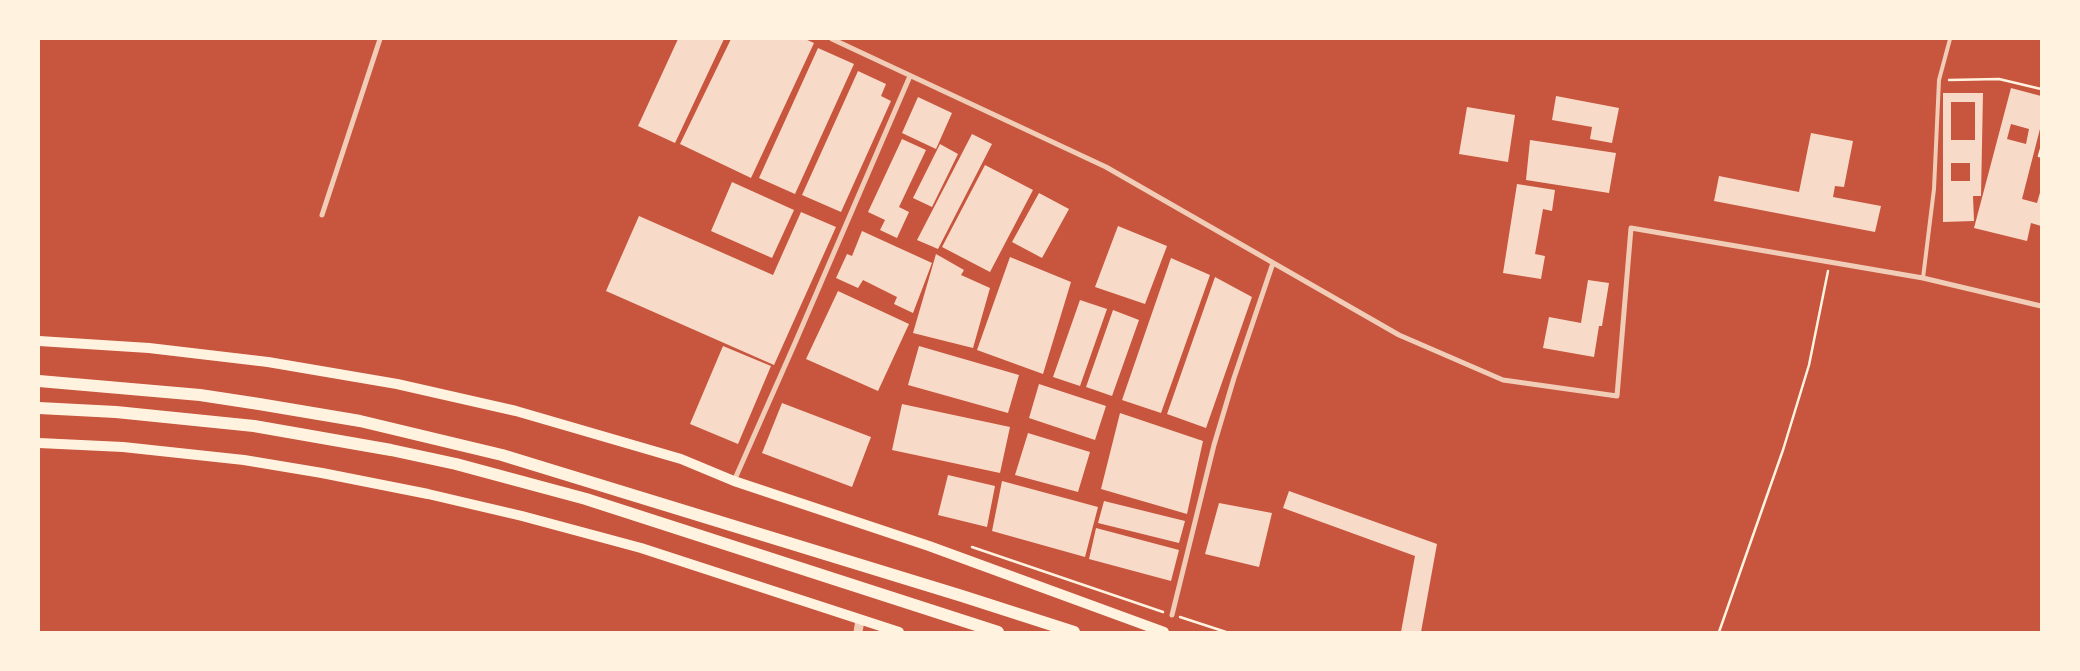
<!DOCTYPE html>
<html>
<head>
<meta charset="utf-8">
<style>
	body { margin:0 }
	#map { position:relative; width:2080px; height:671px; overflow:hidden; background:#c8553d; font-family:"IBM Plex Sans",sans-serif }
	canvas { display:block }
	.frame { position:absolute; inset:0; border:40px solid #fff3e0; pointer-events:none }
</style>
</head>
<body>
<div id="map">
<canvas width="2080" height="671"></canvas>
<div class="frame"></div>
</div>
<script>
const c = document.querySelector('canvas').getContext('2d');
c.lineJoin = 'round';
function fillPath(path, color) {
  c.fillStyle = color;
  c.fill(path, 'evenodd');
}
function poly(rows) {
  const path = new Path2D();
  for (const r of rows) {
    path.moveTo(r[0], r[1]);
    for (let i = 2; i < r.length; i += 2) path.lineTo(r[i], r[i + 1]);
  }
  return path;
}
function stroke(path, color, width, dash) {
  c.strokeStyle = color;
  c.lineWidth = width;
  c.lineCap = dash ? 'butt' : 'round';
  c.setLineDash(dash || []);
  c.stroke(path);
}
const building = poly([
	[678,39,724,39,675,143,638,126],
	[731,39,805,39,814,43,751,178,680,144],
	[818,48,854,64,795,194,759,178],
	[858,71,886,84,881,96,891,101,841,212,802,195],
	[2011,88,2041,96,2041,125,2022,199,2037,203,2041,189,2041,226,2031,223,2027,241,1974,228],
	[2011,124,2029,129,2026,144,2007,139],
	[1943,93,1983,93,1981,196,1973,196,1974,221,1943,222],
	[1951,102,1975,102,1975,140,1951,140],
	[1951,163,1970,163,1970,181,1951,181],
	[1556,96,1619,108,1612,143,1590,139,1592,127,1552,120],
	[918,97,952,113,936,149,902,133],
	[1467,107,1515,115,1508,162,1459,154],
	[1811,133,1853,141,1844,187,1835,186,1833,197,1881,206,1875,232,1714,201,1719,176,1799,192],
	[972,134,992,144,938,249,917,240],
	[902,139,926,150,899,207,909,212,897,238,880,230,885,220,868,212],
	[1530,140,1616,153,1609,193,1526,180],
	[940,144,958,154,932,207,913,198],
	[985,165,1033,190,990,272,942,247],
	[732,182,794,210,772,258,711,231],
	[1517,184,1555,190,1552,211,1543,209,1535,254,1545,256,1541,279,1503,273],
	[1039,193,1069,209,1042,258,1012,242],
	[801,212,836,227,774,365,606,291,639,216,773,275],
	[1118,226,1167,246,1145,304,1095,287],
	[862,231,932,263,913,313,894,304,897,297,863,280,858,288,836,278,847,254,852,256],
	[936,254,964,270,961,275,990,288,973,348,913,333],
	[1010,257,1071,282,1043,374,977,350],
	[1171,258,1210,275,1161,413,1122,400],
	[1215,277,1252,297,1206,428,1167,414],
	[1588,280,1609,283,1602,326,1599,326,1594,357,1543,348,1549,317,1581,323],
	[838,291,909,324,878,391,806,359],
	[1080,300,1107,309,1080,386,1053,377],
	[1113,310,1139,320,1112,396,1086,387],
	[723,346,771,366,738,444,690,424],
	[919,346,1019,375,1008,413,908,385],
	[1039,384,1106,406,1095,440,1029,418],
	[782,403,871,437,852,487,762,453],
	[902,404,1010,427,1000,473,892,450],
	[1120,413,1203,441,1187,514,1101,489],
	[1028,433,1090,452,1078,492,1015,475],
	[948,475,995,486,987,527,938,515],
	[1002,481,1098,507,1085,557,992,531],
	[1289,491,1437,544,1421,632,1401,632,1415,556,1283,508],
	[1104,501,1185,521,1179,543,1098,523],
	[1219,503,1272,513,1259,567,1205,554],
	[1096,528,1179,550,1171,581,1089,559]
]);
const path = poly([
	[1949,80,1999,79,2041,89],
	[2041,149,2039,156,2041,156],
	[972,547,1163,612],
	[1180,617,1226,632],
	[1719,632,1783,450,1809,365,1828,271]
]);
const service = poly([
	[1923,278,1934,189,1939,80,1950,39]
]);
const minor = poly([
	[832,39,1106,167,1399,335,1503,380,1617,396,1631,228,1923,278,2041,306],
	[322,215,380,39],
	[734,481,795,343,910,76],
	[1172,615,1214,445,1234,378,1273,263]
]);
const tertiary = poly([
	[858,632,860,620]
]);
const secondary = poly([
	[39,341,149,348,268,362,397,384,516,411,681,459,734,481,929,546,1164,632],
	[39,443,123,447,244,460,322,473,428,494,522,516,641,548,899,632]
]);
const trunk = poly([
	[39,381,200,395,259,404,360,421,502,455,962,596,1074,632],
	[39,408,116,412,254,426,391,450,456,464,586,499,998,632]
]);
fillPath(building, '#f7dbc8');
stroke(path, '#fff3e0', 2.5);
stroke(service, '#f1ccb7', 4);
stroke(minor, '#f1ccb7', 5);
stroke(tertiary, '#f1ccb7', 9);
stroke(secondary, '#fff3e0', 10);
stroke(trunk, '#fff3e0', 12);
</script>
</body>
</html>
